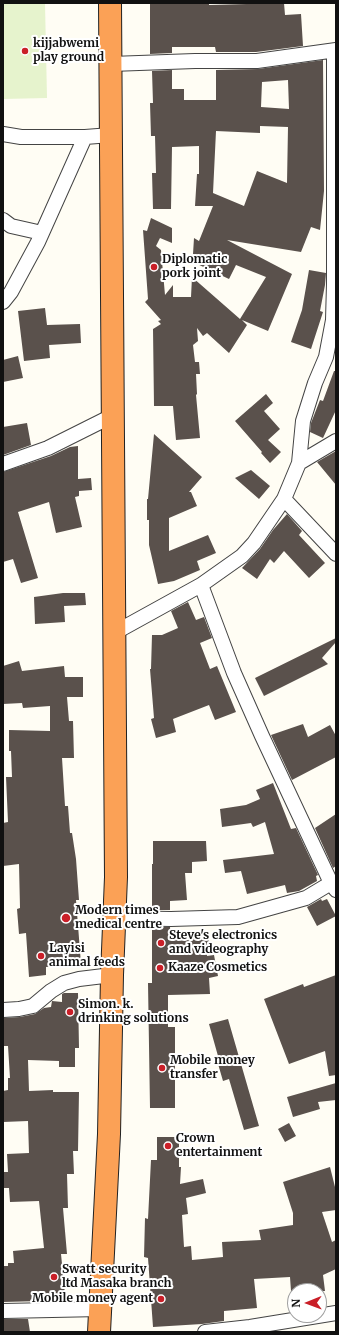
<!DOCTYPE html>
<html>
<head>
<meta charset="utf-8">
<style>
	body { margin:0 }
	#map { position:relative; width:339px; height:1335px; overflow:hidden; background:#fffdf4; font-family:Merriweather,serif }
	canvas { display:block }
	.frame { position:absolute; inset:0; border:4px solid #111; pointer-events:none }
	.north { position:absolute; left:287px; top:1283px; width:40px; height:40px; box-sizing:border-box; background:#fff; border:1px solid #a0a0a0; border-radius:50%; rotate:269deg; font-size:11px; font-weight:700; line-height:16px; text-align:center; color:#111 }
	.north::after { content:''; display:block; margin:auto; width:14px; height:18px; background:#ca1f28; clip-path:polygon(50% 0,100% 100%,50% 72%,0 100%) }
</style>
</head>
<body>
<div id="map">
<canvas width="339" height="1335"></canvas>
<div class="frame"></div>
<div class="north">N</div>
</div>
<script>
const c = document.querySelector('canvas').getContext('2d');
c.lineJoin = 'round';
function fillPath(path, color) {
  c.fillStyle = color;
  c.fill(path, 'evenodd');
}
function poly(rows) {
  const path = new Path2D();
  for (const r of rows) {
    path.moveTo(r[0], r[1]);
    for (let i = 2; i < r.length; i += 2) path.lineTo(r[i], r[i + 1]);
  }
  return path;
}
function stroke(path, color, width, dash) {
  c.strokeStyle = color;
  c.lineWidth = width;
  c.lineCap = dash ? 'butt' : 'round';
  c.setLineDash(dash || []);
  c.stroke(path);
}
function label(font, color, halo, rows, align = 'center') {
  c.font = font + ' Merriweather,serif';
  c.lineWidth = 4;
  c.setLineDash([]);
  c.textBaseline = 'middle';
  c.strokeStyle = halo;
  c.fillStyle = color;
  for (const [text, x, y, turn = 0] of rows) {
    c.save();
    c.translate(x, y);
    c.rotate((+turn || 0) * Math.PI / 180);
    c.textAlign = isNaN(turn) ? turn : align;
    if (halo) c.strokeText(text, 0, 0);
    c.fillText(text, 0, 0);
    c.restore();
  }
}
const pitch = poly([
	[3,3,45,3,47,98,3,99]
]);
const building = poly([
	[150,3,209,3,209,5,284,3,285,15,301,14,303,46,256,52,216,52,215,47,172,47,172,53,150,54],
	[323,60,324,191,320,230,311,227,301,252,227,240,292,274,268,331,242,320,247,325,229,353,207,333,203,336,197,328,198,341,193,345,195,362,199,362,200,374,196,374,197,394,196,395,200,438,176,440,173,406,154,406,153,329,161,324,158,321,161,320,145,302,148,299,143,230,147,231,151,218,172,228,172,243,160,238,156,246,161,250,165,295,173,285,173,297,191,297,192,277,240,319,266,277,236,265,229,279,193,262,198,256,193,254,194,238,199,241,213,206,195,206,197,174,199,174,199,146,172,147,171,209,153,209,152,173,156,173,155,136,151,136,150,103,153,103,152,71,172,70,172,89,184,89,184,100,216,100,216,70,258,69],
	[288,80,289,109,261,107,262,82],
	[260,126,288,127,287,183,257,171,244,206,213,193,216,131,260,133],
	[309,270,326,273,325,285,320,311,323,312,311,349,291,342,302,310],
	[45,308,47,325,80,324,81,343,49,345,50,358,24,361,18,311],
	[18,356,23,378,3,382,3,360],
	[334,371,336,371,336,410,323,438,310,432,311,423,320,400,323,401],
	[266,394,273,403,264,411,280,429,268,440,281,452,270,463,261,453,262,452,235,421],
	[27,423,31,445,3,455,3,427],
	[154,434,202,477,189,492,191,492,197,506,169,518,169,551,208,535,216,553,197,561,200,570,174,581,158,584,149,545,149,520,147,520,147,499,148,499],
	[78,446,78,479,91,478,92,490,79,491,79,496,75,497,82,527,56,533,49,502,18,512,38,578,21,583,13,559,3,562,3,472,51,456,70,447],
	[336,451,336,485,317,462],
	[251,470,270,486,259,499,235,478],
	[287,514,302,531,299,535,325,563,309,578,284,551,274,563,270,559,257,579,242,568,260,549,273,530],
	[63,593,85,593,86,605,64,606,65,622,35,624,34,597],
	[188,602,196,620,204,617,212,638,200,643,210,669,217,666,236,712,215,720,209,705,173,719,176,732,156,738,151,719,154,718,150,669,151,669,152,635,162,635,178,628,171,611],
	[336,638,336,642,322,658,328,664,264,696,255,678],
	[19,661,22,671,64,666,65,677,83,677,83,697,67,697,69,721,73,721,74,758,62,758,65,806,68,806,70,833,72,833,76,859,79,900,76,900,81,964,46,967,46,975,29,977,26,933,19,934,17,909,20,908,19,864,3,866,3,823,8,822,6,777,12,777,11,751,9,751,9,730,50,731,50,706,23,708,22,703,3,704,3,666],
	[303,724,308,737,330,725,336,736,336,757,292,780,271,735],
	[273,783,291,829,296,828,318,875,316,876,317,881,299,891,287,893,285,885,247,894,241,871,225,873,223,860,274,854,265,822,253,827,251,823,222,827,220,809,246,805,260,799,256,790],
	[336,814,336,866,333,868,315,828],
	[153,841,206,841,207,861,192,862,192,873,185,873,187,900,170,901,170,910,152,910,152,864,153,864],
	[321,899,322,901,327,899,336,916,317,926,307,907],
	[152,927,170,927,171,938,209,937,207,956,214,955,218,976,209,978,210,994,168,995,168,1027,175,1027,175,1108,150,1108,148,983,152,983],
	[336,975,336,1075,329,1076,325,1051,289,1064,264,999,303,984,304,987],
	[64,993,78,993,79,1048,75,1048,75,1067,59,1067,59,1061,28,1060,29,1091,53,1090,53,1092,79,1092,78,1151,73,1151,74,1174,67,1174,68,1208,63,1208,67,1254,61,1254,65,1294,42,1296,42,1301,3,1302,3,1266,8,1266,8,1263,14,1263,13,1251,44,1248,39,1201,10,1202,9,1188,3,1188,3,1172,8,1172,7,1154,29,1153,28,1121,3,1122,3,1091,8,1090,8,1078,10,1078,8,1046,3,1046,3,1018,20,1017,35,1014,44,1008,51,1007,52,1001,62,1002,62,994],
	[228,1019,259,1126,244,1130,229,1079,223,1081,216,1057,218,1056,209,1024],
	[336,1083,336,1100,318,1102,320,1109,293,1117,287,1097],
	[289,1123,296,1136,285,1142,278,1129],
	[157,1137,179,1137,179,1167,181,1167,180,1184,203,1179,206,1193,186,1198,188,1214,182,1215,184,1247,191,1246,192,1260,223,1257,222,1242,261,1240,259,1230,293,1225,293,1213,283,1182,330,1167,336,1191,336,1210,322,1212,332,1242,336,1240,336,1269,323,1275,325,1291,291,1291,290,1277,254,1279,257,1308,224,1311,224,1321,202,1324,153,1327,148,1258,144,1257,145,1218,148,1219,151,1160,157,1160],
	[3,1319,28,1319,30,1332,4,1332]
]);
const street = poly([
	[111,64,195,61,257,61,336,50],
	[3,134,21,137,85,137,111,135],
	[3,220,11,226,42,233],
	[3,302,11,292,38,242,85,137],
	[299,463,336,441],
	[3,464,48,448,112,416],
	[284,499,336,554],
	[201,585,234,673,262,736,331,883,336,890],
	[114,633,201,585,242,556,254,543,284,499,299,463,303,421,315,383,326,357,333,320,334,284,334,51],
	[115,918,171,919,238,917,306,898,331,883],
	[3,1010,19,1009,33,1006,51,991,64,983,79,979,112,975],
	[3,1311,101,1309],
	[205,1332,250,1327,336,1313]
]);
const highway = poly([
	[99,1332,109,1134,112,975,116,877,110,3]
]);
const markers = [
	[25,51,4,"#ca1f28"],
	[154,267,4,"#ca1f28"],
	[66,918,5,"#ca1f28"],
	[161,943,4,"#ca1f28"],
	[41,956,4,"#ca1f28"],
	[160,968,4,"#ca1f28"],
	[70,1012,4,"#ca1f28"],
	[162,1068,4,"#ca1f28"],
	[168,1146,4,"#ca1f28"],
	[54,1277,4,"#ca1f28"],
	[161,1299,4,"#ca1f28"]
];
const poiNames = [
	["kijjabwemi",33,44],
	["play ground",33,58],
	["Diplomatic",162,260],
	["pork joint",162,274],
	["Modern times",75,911],
	["medical centre",75,925],
	["Steve's electronics",169,936],
	["and videography",169,950],
	["Layisi",49,949],
	["animal feeds",49,963],
	["Kaaze Cosmetics",168,968],
	["Simon. k.",78,1005],
	["drinking solutions",78,1019],
	["Mobile money",170,1061],
	["transfer",170,1075],
	["Crown",176,1139],
	["entertainment",176,1153],
	["Swatt security",62,1270],
	["ltd Masaka branch",62,1284],
	["Mobile money agent",153,1299,"right"]
];
fillPath(pitch, '#e6f3cd');
fillPath(building, '#5a514c');
stroke(street, '#444', 16);
stroke(highway, '#222', 24);
stroke(street, '#fff', 14);
stroke(highway, '#fba156', 22);
for (const [x, y, r, color] of markers) {
  const dot = new Path2D();
  dot.arc(x, y, r, 0, 2 * Math.PI);
  c.fillStyle = color;
  c.fill(dot);
  stroke(dot, '#fff', 1.5);
}
label('bold 12px', '#111', '#fff', poiNames, 'left');
</script>
</body>
</html>
